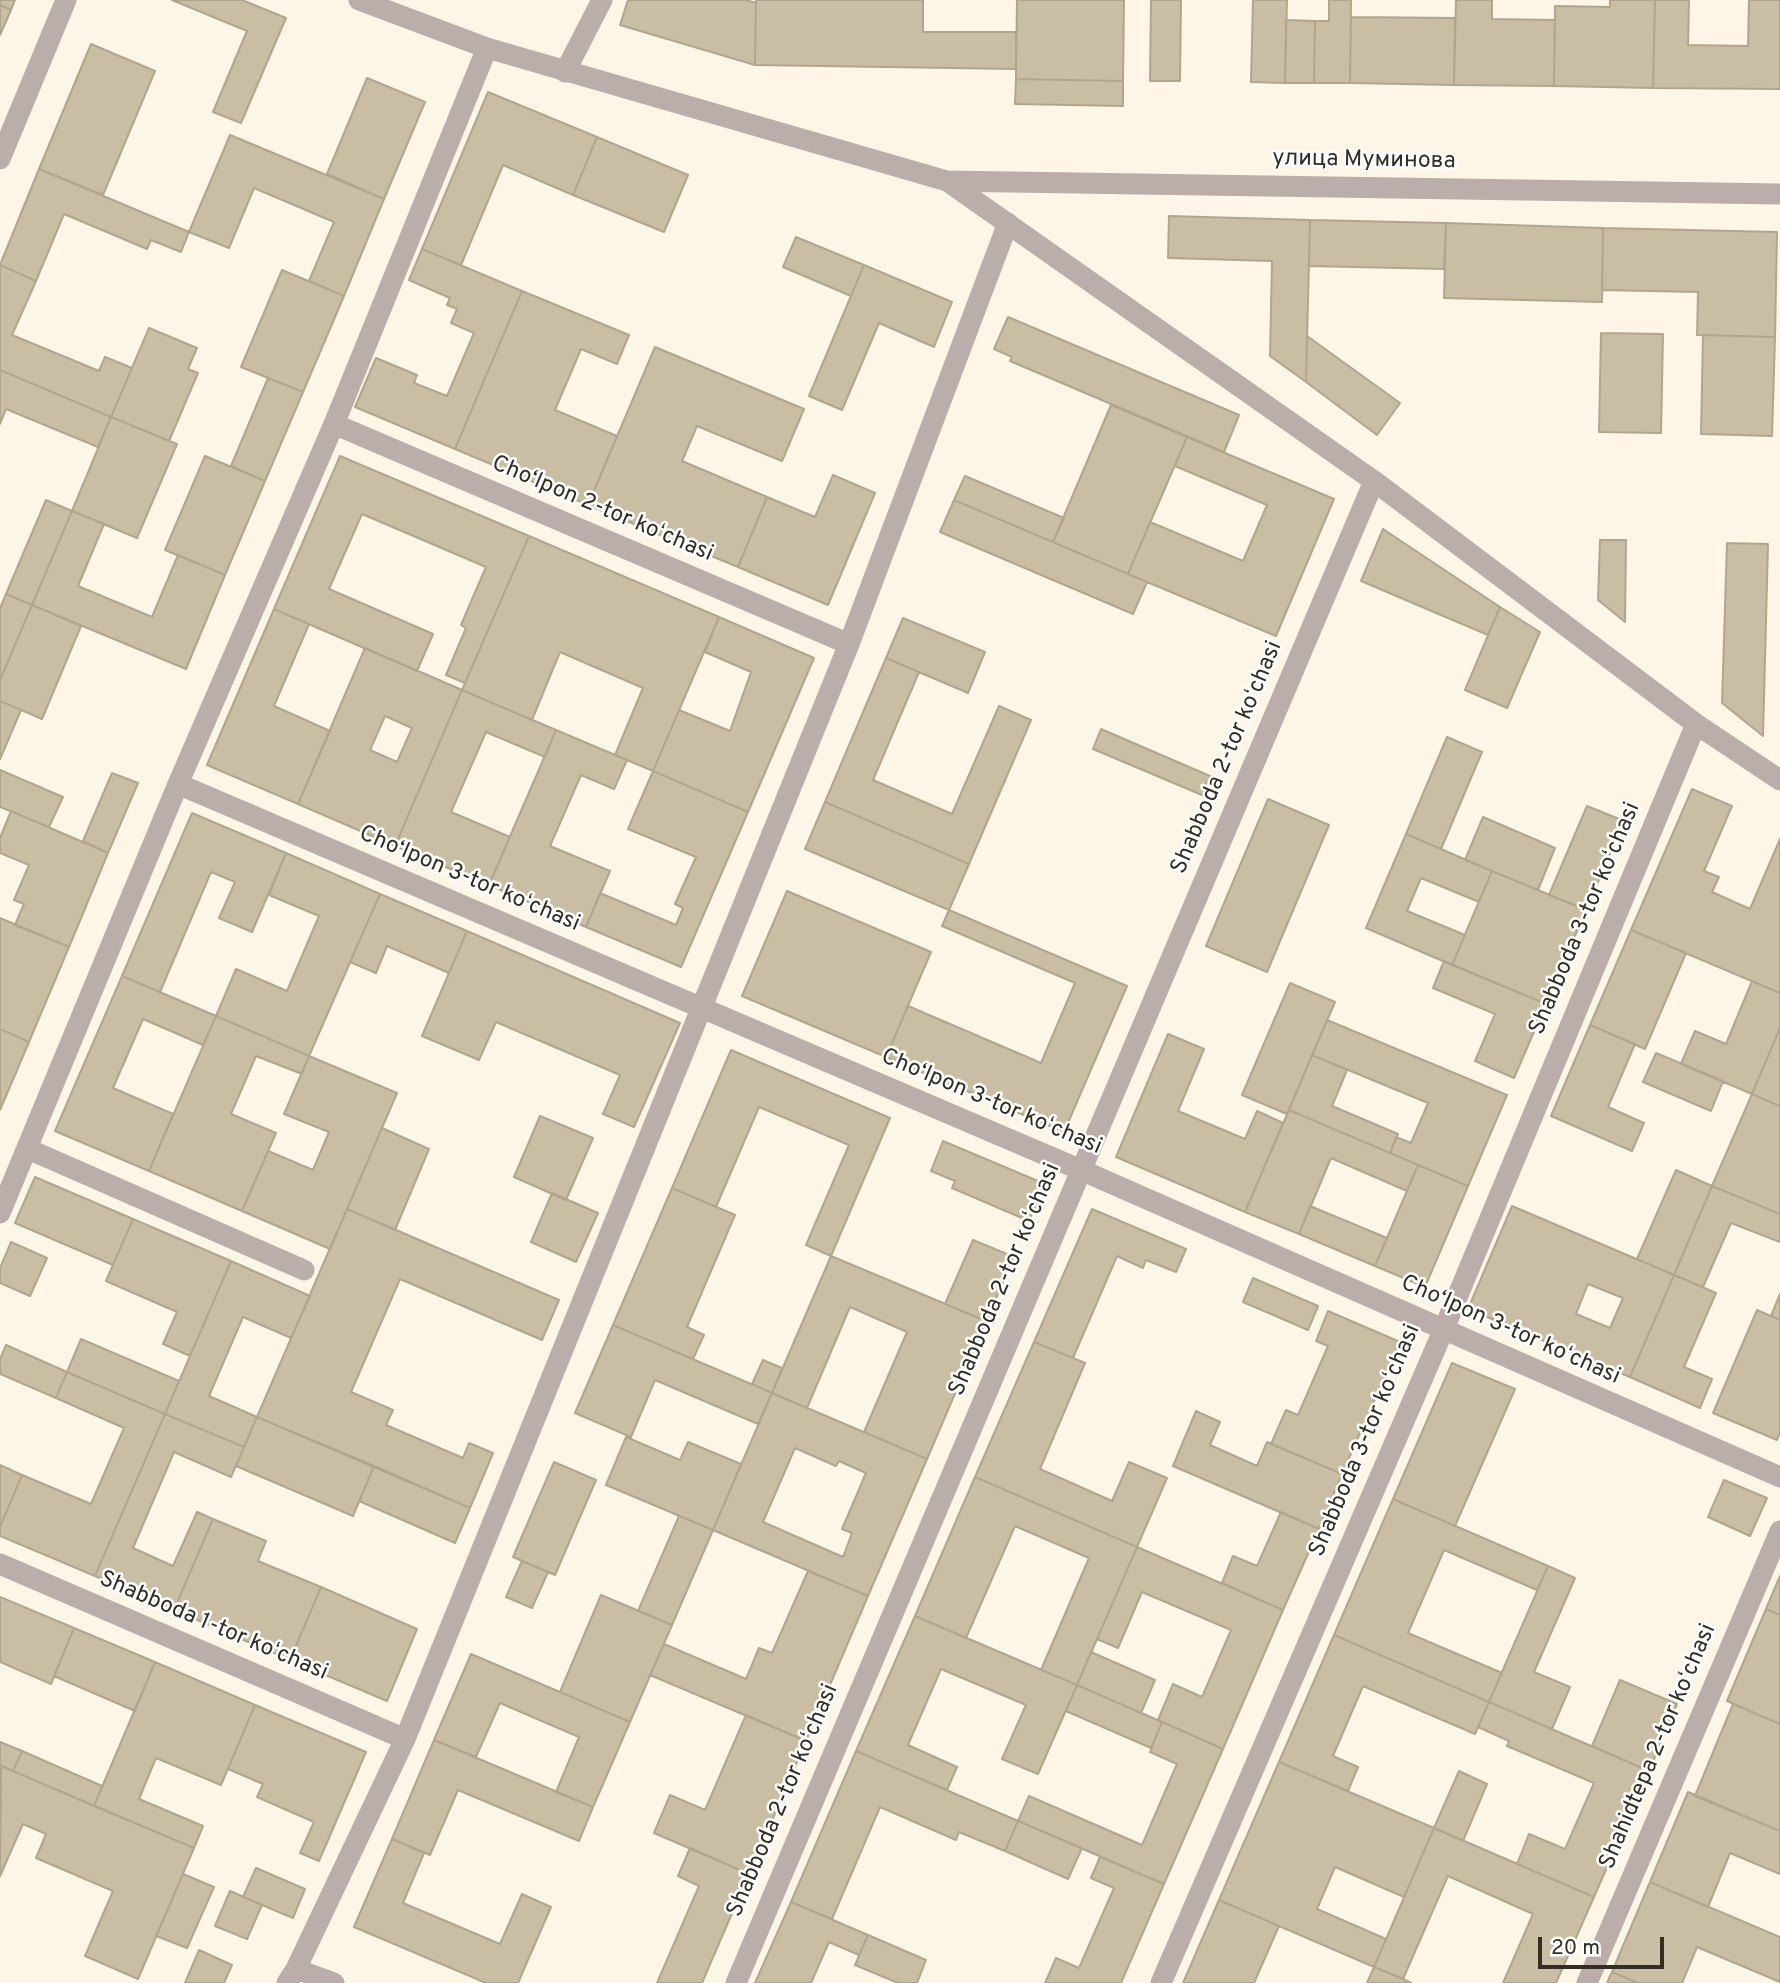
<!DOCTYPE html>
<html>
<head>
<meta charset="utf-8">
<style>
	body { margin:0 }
	#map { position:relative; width:1780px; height:1983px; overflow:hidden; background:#fdf6e6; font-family:Overpass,sans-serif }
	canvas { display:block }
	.scale { position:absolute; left:1538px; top:1937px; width:126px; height:32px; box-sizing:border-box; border:4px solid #322e24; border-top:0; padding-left:9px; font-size:21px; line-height:24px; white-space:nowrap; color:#322e24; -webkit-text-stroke:5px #fff; paint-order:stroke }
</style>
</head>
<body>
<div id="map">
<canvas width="1780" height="1983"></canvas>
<div class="scale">20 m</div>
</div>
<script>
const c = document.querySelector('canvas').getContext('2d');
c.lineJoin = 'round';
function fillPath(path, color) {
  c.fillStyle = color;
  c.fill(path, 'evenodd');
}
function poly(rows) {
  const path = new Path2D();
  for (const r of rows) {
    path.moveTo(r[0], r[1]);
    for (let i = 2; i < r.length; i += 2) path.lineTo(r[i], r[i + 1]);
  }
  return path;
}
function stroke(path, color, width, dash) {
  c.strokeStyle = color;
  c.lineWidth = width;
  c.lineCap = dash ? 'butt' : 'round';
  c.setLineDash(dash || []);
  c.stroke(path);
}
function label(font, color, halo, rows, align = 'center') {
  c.font = font + ' Overpass,sans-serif';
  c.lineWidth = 5;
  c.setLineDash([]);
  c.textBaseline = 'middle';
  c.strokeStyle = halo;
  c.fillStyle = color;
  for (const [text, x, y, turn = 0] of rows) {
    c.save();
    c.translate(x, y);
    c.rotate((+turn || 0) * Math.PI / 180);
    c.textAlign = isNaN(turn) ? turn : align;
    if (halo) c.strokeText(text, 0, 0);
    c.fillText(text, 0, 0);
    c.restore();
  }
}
const building = poly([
	[0,0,15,0,11,10,0,5,0,0],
	[172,0,242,0,286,18,241,123,213,112,247,31,172,0],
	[628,0,746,0,756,3,755,65,620,25,628,0],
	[756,0,923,0,923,32,1016,32,1016,69,755,65,756,0],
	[1017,0,1124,0,1123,81,1016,79,1017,0],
	[1151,0,1181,0,1180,81,1150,81,1151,0],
	[1253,0,1287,0,1285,83,1251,82,1253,0],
	[1329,0,1351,0,1350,83,1314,83,1315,21,1329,21,1329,0],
	[1456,0,1492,0,1492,19,1555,20,1554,86,1454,85,1456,0],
	[1610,0,1655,0,1653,88,1554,86,1555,6,1610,7,1610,0],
	[1655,0,1689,0,1688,45,1748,46,1749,0,1780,0,1780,89,1653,88,1655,0],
	[0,5,11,10,0,35,0,5],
	[1351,17,1455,18,1454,85,1350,83,1351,17],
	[1286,20,1315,21,1314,83,1285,83,1286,20],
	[91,44,155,71,103,195,39,169,91,44],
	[367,78,425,102,384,199,327,174,367,78],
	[1016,79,1123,81,1123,106,1015,104,1016,79],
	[488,92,597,137,573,195,503,165,461,265,422,249,488,92],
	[230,135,384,199,344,296,309,281,334,222,254,188,229,248,189,232,230,135],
	[597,137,688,175,664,232,573,195,597,137],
	[39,169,189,232,181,252,151,240,147,249,64,214,36,281,0,265,39,169],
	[1169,216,1310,220,1306,382,1270,356,1272,261,1168,258,1169,216],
	[1310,220,1446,223,1444,269,1309,266,1310,220],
	[1446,223,1603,228,1602,302,1444,298,1446,223],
	[1603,228,1777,232,1775,337,1697,335,1698,292,1602,290,1603,228],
	[796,237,864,265,851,296,783,267,796,237],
	[422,249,522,291,455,449,355,407,376,358,417,375,414,383,447,396,474,333,451,323,457,309,447,305,450,298,409,280,422,249],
	[0,265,36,281,12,335,99,371,105,357,132,368,111,417,0,370,0,265],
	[864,265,952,302,934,347,879,323,842,410,809,396,864,265],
	[282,270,344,296,303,392,241,367,282,270],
	[522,291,629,335,617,364,581,349,555,410,617,436,588,505,455,449,522,291],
	[1008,317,1239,415,1224,452,1010,361,1012,357,994,349,1008,317],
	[149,328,197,348,188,369,198,373,169,441,111,417,149,328],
	[1601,333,1663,334,1661,433,1599,432,1601,333],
	[1703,335,1775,337,1772,436,1701,434,1703,335],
	[1307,336,1400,403,1377,435,1306,382,1307,336],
	[655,347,804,409,782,461,697,426,682,461,767,497,738,567,588,505,655,347],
	[0,370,111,417,98,447,6,409,0,424,0,370],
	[268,378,303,392,265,481,231,466,268,378],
	[1111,405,1187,437,1128,574,1053,542,1111,405],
	[111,417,177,444,137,538,72,511,111,417],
	[1187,437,1334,499,1276,636,1128,574,1150,522,1243,561,1267,505,1175,466,1187,437],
	[205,456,265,481,225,575,165,550,205,456],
	[340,456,529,536,465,683,446,675,466,628,461,625,486,567,362,514,329,589,433,634,417,671,274,609,340,456],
	[833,475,875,493,828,605,738,567,767,497,815,517,833,475],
	[965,476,1064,518,1053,542,954,500,965,476],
	[46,500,72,511,32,605,6,594,46,500],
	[954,500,1147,582,1133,614,940,532,954,500],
	[72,511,104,524,78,586,152,617,178,555,225,575,186,669,32,605,72,511],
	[1383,529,1500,607,1488,635,1361,581,1383,529],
	[529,536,719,617,653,771,615,755,643,688,560,652,532,720,462,690,529,536],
	[1600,540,1626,540,1625,622,1598,600,1600,540],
	[1727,543,1768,544,1763,736,1722,703,1727,543],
	[6,594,32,605,0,680,0,608,6,594],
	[32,605,81,626,42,719,0,701,0,680,32,605],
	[1500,607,1540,632,1507,708,1465,690,1500,607],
	[274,609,309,624,274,706,330,731,298,804,207,765,274,609],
	[719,617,814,658,748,812,653,771,679,710,730,731,751,672,705,652,719,617],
	[903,618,985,652,968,693,886,658,903,618],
	[365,648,462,690,395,846,298,804,365,648],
	[385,716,412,728,397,762,370,750,385,716],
	[886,658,919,672,873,780,952,814,999,706,1031,720,969,864,825,802,886,658],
	[462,690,556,730,545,757,486,732,451,812,510,837,489,885,395,846,462,690],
	[0,701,21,710,0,759,0,701],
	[1101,729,1210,776,1202,795,1093,749,1101,729],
	[556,730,627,760,614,789,581,775,550,846,610,871,586,927,489,885,556,730],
	[1447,737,1482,752,1441,849,1406,834,1447,737],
	[0,770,63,797,49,827,0,807,0,770],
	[653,771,748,812,681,967,586,927,600,893,676,925,683,908,675,904,696,857,628,829,653,771],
	[112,773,138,783,108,853,83,841,112,773],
	[1692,789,1732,806,1704,871,1719,877,1712,892,1750,909,1780,839,1780,993,1631,930,1692,789],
	[1268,799,1329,825,1267,972,1206,946,1268,799],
	[825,802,969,864,949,910,805,849,825,802],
	[1587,806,1624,821,1586,910,1549,895,1587,806],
	[11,811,108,853,69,947,15,925,24,904,14,900,29,865,0,853,0,838,11,811],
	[192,813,286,853,252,932,219,918,235,882,211,872,160,992,122,976,192,813],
	[1483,817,1555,848,1538,890,1465,860,1483,817],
	[1406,834,1492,871,1479,902,1421,878,1407,911,1465,935,1452,965,1366,928,1406,834],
	[286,853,380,894,309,1056,216,1016,236,969,287,991,319,916,269,895,286,853],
	[1492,871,1586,910,1546,1004,1452,965,1492,871],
	[787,891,931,952,886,1057,742,996,787,891],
	[380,894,467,931,449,973,387,946,376,973,350,962,380,894],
	[949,910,1127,986,1064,1132,886,1057,908,1006,1041,1063,1075,983,942,926,949,910],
	[0,918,69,947,29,1042,0,1029,0,918],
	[1631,930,1686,953,1645,1049,1590,1025,1631,930],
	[467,931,680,1023,634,1127,603,1114,620,1075,496,1022,479,1060,422,1036,467,931],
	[1444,961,1546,1004,1514,1078,1475,1061,1495,1014,1433,988,1444,961],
	[122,976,216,1016,203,1045,143,1019,113,1088,173,1114,149,1171,55,1131,122,976],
	[1752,981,1780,993,1780,1028,1752,1094,1681,1064,1695,1031,1726,1044,1752,981],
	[1290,983,1335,1002,1287,1114,1242,1095,1290,983],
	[216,1016,309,1056,302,1074,256,1056,231,1114,276,1133,242,1211,149,1171,216,1016],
	[1327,1020,1507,1095,1468,1186,1390,1153,1396,1137,1411,1143,1428,1103,1312,1055,1327,1020],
	[1590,1025,1635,1044,1608,1107,1644,1123,1632,1151,1551,1116,1590,1025],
	[1780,1028,1780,1106,1752,1094,1780,1028],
	[0,1029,29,1042,0,1110,0,1029],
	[1168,1034,1204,1049,1178,1111,1245,1139,1257,1111,1283,1123,1245,1212,1116,1157,1168,1034],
	[731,1050,890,1118,831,1256,806,1245,849,1145,759,1107,716,1207,672,1188,731,1050],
	[1656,1053,1723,1081,1711,1111,1643,1082,1656,1053],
	[1312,1055,1347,1070,1332,1106,1398,1134,1390,1153,1289,1110,1312,1055],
	[309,1056,397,1093,330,1249,242,1211,268,1151,313,1170,329,1132,284,1114,309,1056],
	[1752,1094,1780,1106,1780,1214,1712,1186,1752,1094],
	[1289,1110,1418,1165,1407,1191,1331,1158,1299,1234,1245,1212,1289,1110],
	[540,1116,593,1138,566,1200,514,1177,540,1116],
	[382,1128,429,1149,395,1230,347,1209,382,1128],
	[943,1141,1045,1184,1029,1221,952,1188,955,1181,931,1171,943,1141],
	[1418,1165,1468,1186,1425,1287,1375,1266,1418,1165],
	[1676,1170,1712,1186,1674,1275,1637,1259,1676,1170],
	[35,1177,133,1219,113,1265,15,1223,35,1177],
	[1712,1186,1780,1214,1780,1242,1731,1223,1703,1287,1674,1275,1712,1186],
	[672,1188,735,1215,687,1327,704,1335,693,1359,613,1325,672,1188],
	[552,1193,598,1213,576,1262,531,1242,552,1193],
	[1310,1206,1387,1238,1375,1266,1299,1234,1310,1206],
	[1512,1206,1674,1275,1630,1377,1468,1309,1512,1206],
	[1588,1284,1623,1298,1610,1328,1576,1314,1588,1284],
	[347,1209,559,1300,542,1340,400,1279,351,1392,393,1410,386,1425,463,1458,469,1443,493,1453,470,1508,257,1417,347,1209],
	[1092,1209,1186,1249,1176,1272,1146,1260,1143,1268,1117,1256,1073,1358,1034,1342,1092,1209],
	[133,1219,231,1261,190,1356,163,1344,177,1312,106,1281,133,1219],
	[973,1240,1014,1257,986,1321,945,1304,973,1240],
	[11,1242,47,1258,30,1296,0,1283,0,1268,11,1242],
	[831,1256,986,1321,927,1459,864,1432,907,1332,850,1307,807,1408,772,1393,831,1256],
	[231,1261,310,1296,291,1338,243,1317,209,1396,257,1417,244,1447,165,1414,231,1261],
	[1674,1275,1716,1293,1684,1367,1712,1379,1700,1408,1630,1377,1674,1275],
	[1253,1278,1318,1306,1308,1330,1243,1302,1253,1278],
	[1780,1294,1780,1320,1771,1316,1780,1294],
	[1757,1310,1780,1320,1780,1433,1777,1440,1713,1413,1757,1310],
	[1328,1311,1400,1342,1342,1474,1271,1444,1286,1410,1298,1415,1328,1346,1316,1341,1328,1311],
	[613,1325,772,1393,758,1424,655,1380,631,1437,575,1413,613,1325],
	[81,1339,179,1381,165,1414,67,1372,81,1339],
	[1034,1342,1085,1363,1040,1469,1112,1501,1129,1462,1167,1478,1137,1547,975,1477,1034,1342],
	[6,1345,67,1372,56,1398,0,1374,0,1359,6,1345],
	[763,1360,782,1368,772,1393,752,1384,763,1360],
	[1452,1363,1515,1389,1455,1526,1393,1499,1452,1363],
	[67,1372,165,1414,95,1576,0,1536,0,1527,22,1475,91,1504,124,1428,56,1398,67,1372],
	[772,1393,927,1459,868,1596,713,1530,772,1393],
	[795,1448,836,1466,839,1461,866,1473,842,1529,852,1533,843,1557,763,1522,795,1448],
	[1196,1411,1220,1422,1210,1445,1257,1466,1267,1442,1342,1474,1319,1529,1173,1466,1196,1411],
	[165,1414,244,1447,231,1477,174,1452,133,1548,173,1566,197,1512,213,1519,174,1610,95,1576,165,1414],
	[257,1417,374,1466,353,1516,236,1466,257,1417],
	[626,1437,680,1460,688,1442,741,1464,713,1530,606,1485,626,1437],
	[554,1462,596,1480,555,1575,513,1557,554,1462],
	[0,1465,22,1475,0,1527,0,1465],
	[374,1466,470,1508,455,1543,359,1501,374,1466],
	[975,1477,1137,1547,1077,1685,1041,1670,1089,1558,1015,1526,966,1638,915,1616,975,1477],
	[1724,1480,1767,1498,1750,1536,1708,1517,1724,1480],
	[1393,1499,1548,1566,1537,1590,1444,1550,1408,1633,1502,1673,1489,1702,1334,1635,1393,1499],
	[1281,1512,1319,1529,1283,1610,1222,1583,1233,1556,1257,1566,1281,1512],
	[679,1516,713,1530,672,1625,638,1611,679,1516],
	[213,1519,266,1541,258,1561,321,1587,290,1660,174,1610,213,1519],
	[1137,1547,1283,1610,1223,1749,1158,1720,1173,1684,1202,1697,1231,1630,1142,1592,1118,1648,1097,1639,1137,1547],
	[522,1561,548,1572,532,1608,506,1597,522,1561],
	[1548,1566,1575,1578,1534,1672,1570,1687,1552,1729,1489,1702,1548,1566],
	[808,1571,868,1596,806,1741,650,1675,664,1644,746,1679,759,1648,772,1653,808,1571],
	[1780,1576,1780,1615,1766,1609,1780,1576],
	[321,1587,417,1629,387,1701,290,1660,321,1587],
	[601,1595,672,1625,630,1722,560,1692,601,1595],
	[0,1597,74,1628,51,1684,0,1662,0,1597],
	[1766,1609,1780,1615,1780,1724,1727,1701,1766,1609],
	[915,1616,1077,1685,1038,1774,1002,1759,1026,1705,941,1669,908,1745,957,1767,947,1790,856,1751,915,1616],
	[74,1628,155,1662,135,1711,54,1676,74,1628],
	[1334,1635,1489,1702,1475,1734,1363,1686,1333,1756,1358,1767,1348,1791,1279,1762,1334,1635],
	[1091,1652,1155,1680,1141,1713,1077,1685,1091,1652],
	[471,1654,630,1722,593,1807,556,1792,579,1737,500,1703,476,1757,434,1740,471,1654],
	[155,1662,255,1705,221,1785,156,1758,139,1799,203,1826,194,1848,94,1806,155,1662],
	[1620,1680,1677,1704,1649,1771,1592,1746,1620,1680],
	[1077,1685,1162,1722,1151,1748,1066,1711,1077,1685],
	[1489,1702,1649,1771,1594,1897,1517,1864,1529,1834,1565,1849,1594,1783,1507,1746,1509,1741,1478,1727,1489,1702],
	[1733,1704,1780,1724,1780,1831,1695,1796,1733,1704],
	[255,1705,366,1752,319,1861,300,1853,314,1822,257,1797,263,1784,228,1769,255,1705],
	[746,1715,806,1741,749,1874,654,1833,670,1795,705,1810,746,1715],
	[1162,1722,1223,1749,1164,1884,1018,1821,1029,1796,1142,1845,1177,1764,1150,1752,1162,1722],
	[434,1740,593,1807,579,1841,458,1790,430,1855,392,1839,434,1740],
	[0,1742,22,1751,13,1771,0,1765,0,1742],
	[22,1751,102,1786,94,1806,13,1771,22,1751],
	[856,1751,1018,1821,1005,1851,959,1832,956,1840,880,1807,832,1919,791,1902,856,1751],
	[1279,1762,1434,1828,1404,1897,1335,1867,1317,1909,1386,1939,1374,1967,1219,1900,1279,1762],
	[1,1766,194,1848,138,1979,85,1956,113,1891,36,1858,46,1834,23,1824,0,1876,1,1766],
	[1459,1771,1487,1784,1463,1841,1434,1828,1459,1771],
	[1688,1792,1780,1831,1780,1874,1730,1853,1708,1907,1650,1882,1688,1792],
	[1018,1821,1082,1848,1068,1879,1005,1851,1018,1821],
	[1434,1828,1594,1897,1556,1983,1503,1983,1533,1914,1448,1876,1403,1979,1374,1967,1434,1828],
	[392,1839,424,1853,403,1903,500,1944,522,1894,551,1907,518,1983,486,1983,354,1927,392,1839],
	[690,1848,749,1874,702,1983,657,1983,699,1886,678,1876,690,1848],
	[1100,1857,1164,1884,1121,1983,1045,1983,1056,1958,1079,1968,1114,1888,1091,1878,1100,1857],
	[256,1868,305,1889,293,1918,243,1897,256,1868],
	[183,1874,214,1887,187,1948,156,1936,183,1874],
	[1650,1882,1780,1937,1780,1982,1697,1947,1682,1983,1638,1983,1612,1972,1650,1882],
	[230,1891,262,1905,247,1939,215,1926,230,1891],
	[1219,1900,1279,1926,1254,1983,1183,1983,1219,1900],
	[791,1902,868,1935,859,1955,829,1942,811,1983,755,1983,791,1902],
	[868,1935,926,1960,917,1983,898,1983,855,1965,868,1935],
	[199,1950,232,1965,224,1983,185,1983,199,1950],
	[1374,1967,1403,1979,1411,1983,1367,1983,1374,1967],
	[1612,1972,1638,1983,1607,1983,1612,1972]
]);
const minor = poly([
	[359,0,487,48,947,181,1374,481,1696,724,1780,780],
	[565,72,602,0],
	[0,159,66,0],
	[947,181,1780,194],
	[334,424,849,644],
	[178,784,1081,1170,1780,1477],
	[28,1149,304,1270],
	[0,1213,178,784,334,424,487,48],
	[0,1564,405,1739],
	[296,1969,405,1739,849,644,1008,223],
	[287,1983,296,1969,334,1983],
	[736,1983,1374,481],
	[1161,1983,1443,1331,1696,724],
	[1587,1983,1780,1531]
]);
const streetNames = [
	["улица Муминова",1364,161,1],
	["Cho‘lpon 2-tor koʻchasi",602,510,23],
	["Shabboda 2-tor koʻchasi",1228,758,-67],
	["Cho‘lpon 3-tor koʻchasi",469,880,23],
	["Shabboda 3-tor koʻchasi",1586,919,-67],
	["Cho‘lpon 3-tor koʻchasi",991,1103,23],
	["Shabboda 2-tor koʻchasi",1006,1280,-67],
	["Cho‘lpon 3-tor koʻchasi",1510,1331,24],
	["Shabboda 3-tor koʻchasi",1366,1441,-67],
	["Shabboda 1-tor koʻchasi",213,1627,23],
	["Shahidtepa 2-tor koʻchasi",1659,1747,-67],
	["Shabboda 2-tor koʻchasi",784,1801,-67]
];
fillPath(building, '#c9bea4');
stroke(building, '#b1a68d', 2);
stroke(minor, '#bbada9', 21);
label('23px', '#322e24', '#fff', streetNames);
</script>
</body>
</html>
